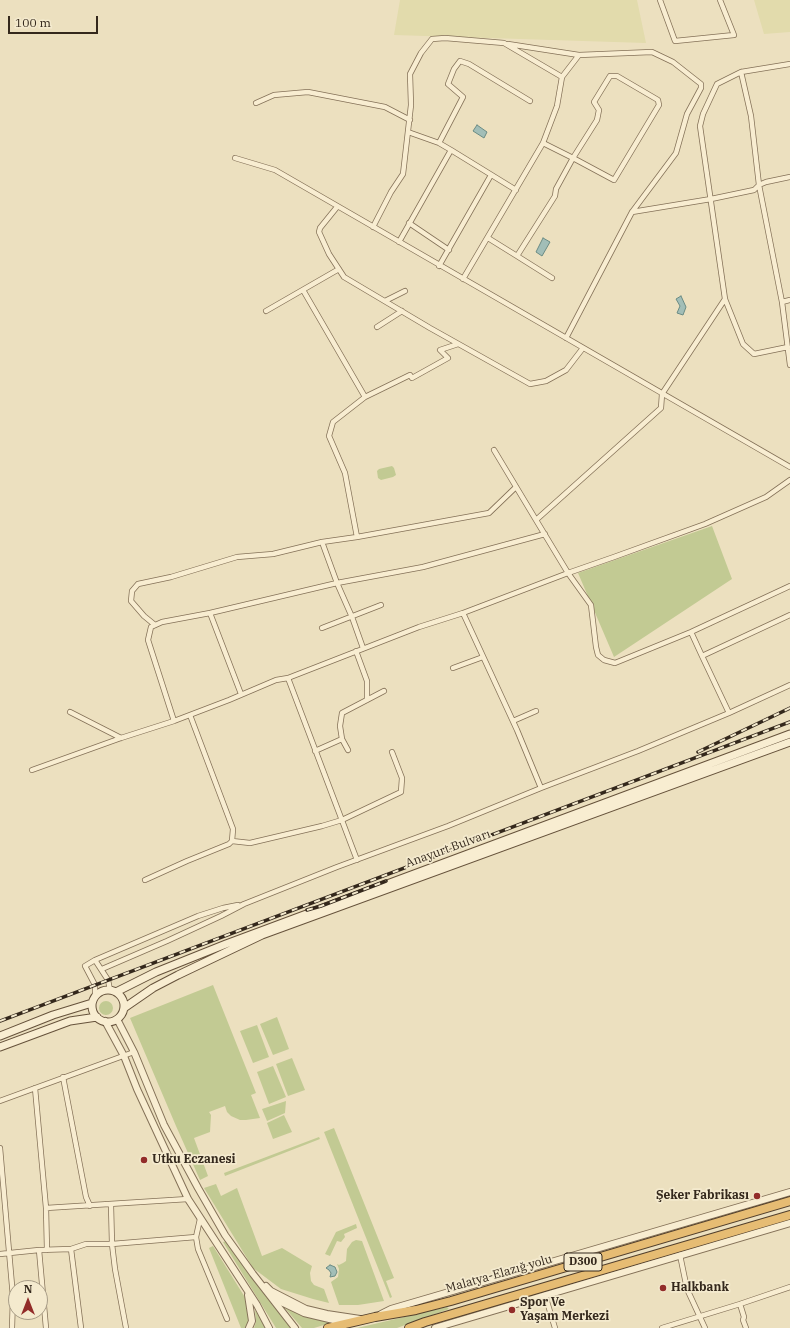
<!DOCTYPE html>
<html>
<head>
<meta charset="utf-8">
<style>
	body { margin:0 }
	#map { position:relative; width:790px; height:1328px; overflow:hidden; background:#ece0bf; font-family:"IBM Plex Serif",serif }
	canvas { display:block }
	.north { position:absolute; left:8px; top:1280px; width:40px; height:40px; box-sizing:border-box; background:#f4eace; border:1px solid #a79c87; border-radius:50%; rotate:0deg; font-size:11px; font-weight:700; line-height:16px; text-align:center; color:#34281c }
	.north::after { content:''; display:block; margin:auto; width:14px; height:18px; background:#922c29; clip-path:polygon(50% 0,100% 100%,50% 72%,0 100%) }
	.scale { position:absolute; left:8px; top:16px; width:90px; height:18px; box-sizing:border-box; border:2px solid #34281c; border-top:0; padding-left:5px; font-size:12px; line-height:14px; white-space:nowrap; color:#34281c; -webkit-text-stroke:3px #f4eace; paint-order:stroke }
</style>
</head>
<body>
<div id="map">
<canvas width="790" height="1328"></canvas>
<div class="north">N</div>
<div class="scale">100 m</div>
</div>
<script>
const c = document.querySelector('canvas').getContext('2d');
c.lineJoin = 'round';
function fillPath(path, color) {
  c.fillStyle = color;
  c.fill(path, 'evenodd');
}
function poly(rows) {
  const path = new Path2D();
  for (const r of rows) {
    if (r.length === 3) {
      path.moveTo(r[0] + r[2], r[1]);
      path.arc(r[0], r[1], r[2], 0, 2 * Math.PI);
      continue;
    }
    path.moveTo(r[0], r[1]);
    for (let i = 2; i < r.length; i += 2) path.lineTo(r[i], r[i + 1]);
  }
  return path;
}
function stroke(path, color, width, dash) {
  c.strokeStyle = color;
  c.lineWidth = width;
  c.lineCap = dash ? 'butt' : 'round';
  c.setLineDash(dash || []);
  c.stroke(path);
}
function label(font, color, halo, rows, align = 'center') {
  c.font = font + ' "IBM Plex Serif",serif';
  c.lineWidth = 3.5;
  c.setLineDash([]);
  c.textBaseline = 'middle';
  c.strokeStyle = halo;
  c.fillStyle = color;
  for (const [text, x, y, turn = 0] of rows) {
    c.save();
    c.translate(x, y);
    c.rotate((+turn || 0) * Math.PI / 180);
    c.textAlign = isNaN(turn) ? turn : align;
    if (halo) c.strokeText(text, 0, 0);
    c.fillText(text, 0, 0);
    c.restore();
  }
}
const farmland = poly([
	[400,0,637,0,646,43,394,35],
	[754,0,790,0,790,32,764,34]
]);
const green = poly([
	[392,466,394,468,396,475,393,477,381,480,378,478,377,471,379,469],
	[712,526,732,579,614,657,578,573],
	[213,985,256,1093,251,1095,260,1118,246,1120,240,1120,231,1116,227,1112,225,1106,209,1112,211,1115,210,1132,194,1138,208,1176,200,1180,176,1126,130,1018],
	[106,1008,7],
	[277,1017,289,1049,273,1055,260,1024],
	[257,1025,269,1057,253,1063,240,1031],
	[292,1058,305,1090,288,1096,276,1064],
	[273,1066,286,1097,269,1104,257,1072],
	[286,1101,285,1113,267,1121,262,1109],
	[284,1115,292,1132,273,1139,267,1123],
	[334,1128,394,1278,386,1281,392,1297,390,1298,324,1132],
	[319,1137,320,1139,225,1176,224,1173],
	[216,1184,221,1196,237,1188,262,1256,282,1248,312,1266,310,1273,311,1281,314,1285,324,1289,329,1303,313,1299,281,1289,253,1268,204,1188],
	[356,1224,357,1228,344,1234,345,1237,341,1242,337,1241,330,1256,325,1254,336,1232],
	[356,1240,362,1241,384,1301,358,1305,339,1305,331,1282,338,1277,339,1269,337,1264,339,1265,343,1263,346,1261,347,1249,352,1242],
	[226,1241,293,1328,276,1328,223,1242],
	[213,1246,246,1299,251,1314,248,1328,241,1328,209,1248],
	[273,1294,337,1321,314,1328,302,1328],
	[447,1307,449,1309,397,1328,357,1328],
	[255,1310,267,1328,254,1328,256,1322]
]);
const water = poly([
	[477,125,487,132,484,138,473,131,477,125],
	[543,238,550,242,542,256,536,252,543,238],
	[681,296,686,307,683,315,677,313,680,306,676,299,681,296],
	[330,1265,335,1267,337,1272,335,1276,330,1277,331,1273,329,1270,326,1268,330,1265]
]);
const minor = poly([
	[660,0,675,41,734,35,720,0],
	[508,44,579,55],
	[790,64,741,72,751,116,759,185,782,302,790,365],
	[741,72,717,84,703,114,700,126,725,299,743,344,754,354,788,347],
	[256,103,274,95,308,92,385,107,410,120],
	[408,132,439,143,451,150],
	[439,143,463,97,448,84,454,69,460,61,469,64,530,101],
	[235,158,275,170,790,467],
	[337,207,320,228,319,232,329,254,344,277,430,328,530,384,546,381,566,370,583,348],
	[632,212,711,199,754,190,759,185,766,182,790,177],
	[409,223,449,250],
	[373,227,391,192,403,174,411,105,410,74,421,53,432,39,445,38,504,43,562,77],
	[488,238,517,256,555,196,556,189,573,158,597,120,599,110,594,102,610,76,617,76,658,100,659,105,614,180,573,158,543,143],
	[399,242,451,150,516,190],
	[517,256,552,278],
	[439,266,491,175],
	[463,279,543,143,557,106,562,77,579,55,652,52,673,62,701,84,701,88,687,114,676,153,632,212,566,338],
	[303,290,365,397],
	[725,299,662,394,661,408,536,520,568,573,591,605,596,647,598,655,604,660,615,663,691,632,790,586],
	[385,301,405,291],
	[782,302,790,300],
	[266,311,339,269],
	[377,327,402,311],
	[494,450,536,520],
	[357,537,345,473,329,436,333,422,365,397,410,375,412,378,448,358,440,350,458,344],
	[322,542,337,583,352,617,363,648],
	[210,613,241,694],
	[463,613,517,730,541,788],
	[155,625,144,616,131,601,132,591,138,584,171,577,237,557,273,554,322,542,357,537,489,513,516,487],
	[322,628,381,605],
	[691,632,702,656,790,615],
	[356,651,367,681,367,700],
	[702,656,729,713],
	[453,668,483,657],
	[288,678,357,860],
	[70,712,121,738],
	[174,721,148,640,151,627,162,622,210,613,337,583,423,567,545,534],
	[513,721,536,711],
	[342,739,348,750],
	[315,751,342,739,340,726,342,713,384,691],
	[32,770,121,738,174,721,229,700,276,680,288,678,419,627,463,613,568,573,614,557,705,524,766,497,790,480],
	[232,841,250,843,322,826,342,820,401,792,402,778,392,752],
	[145,880,187,861,229,844,232,841,233,829,190,715],
	[95,960,108,980,110,990],
	[102,969,167,941,221,916,244,904,337,867,448,826,541,788,638,751,729,713,790,685],
	[95,997,95,985,85,966,95,960,198,916,223,908,238,905],
	[63,1077,86,1197,90,1206],
	[35,1088,46,1208,47,1250],
	[0,1101,134,1052],
	[0,1148,13,1297,12,1328],
	[111,1205,112,1244,115,1269,126,1328],
	[46,1208,188,1199],
	[200,1219,196,1237,198,1249,227,1319],
	[71,1249,81,1328],
	[39,1250,46,1328],
	[0,1254,39,1250,71,1249,86,1244,112,1244,196,1237],
	[680,1255,687,1289,705,1328],
	[545,1295,555,1328],
	[740,1304,744,1317,743,1320,746,1328],
	[662,1328,740,1304,790,1287]
]);
const tertiary = poly([
	[117,1019,134,1052,164,1125,198,1188,225,1235,253,1274,295,1328],
	[105,1021,124,1056,137,1089,188,1199,257,1305,269,1328],
	[266,1286,271,1291,306,1309,327,1314,360,1319],
	[273,1293,279,1301,304,1313,346,1323],
	[248,1295,252,1321,249,1328],
	[381,1314,391,1309,432,1297,790,1192],
	[435,1328,790,1223]
]);
const secondary = poly([
	[108,1006,16],
	[116,992,156,972,226,944,790,734],
	[124,1008,153,988,178,975,262,935,790,742],
	[0,1036,53,1015,92,1003],
	[0,1047,70,1021,97,1017]
]);
const trunk = poly([
	[328,1328,375,1317,416,1310,451,1301,790,1201],
	[409,1328,425,1322,790,1215]
]);
const rail = poly([
	[698,752,790,708],
	[307,910,321,906,386,881],
	[0,1021,790,722]
]);
const markers = [
	[144,1160,4,"#922c29"],
	[757,1196,4,"#922c29"],
	[663,1288,4,"#922c29"],
	[512,1310,4,"#922c29"]
];
const shields = [
	[583,1262,38]
];
const shieldNames = [
	["D300",583,1262]
];
const streetNames = [
	["Anayurt Bulvarı",448,849,-20],
	["Malatya-Elazığ yolu",499,1274,-16]
];
const poiNames = [
	["Utku Eczanesi",152,1160],
	["Şeker Fabrikası",749,1196,"right"],
	["Halkbank",671,1288],
	["Spor Ve",520,1303],
	["Yaşam Merkezi",520,1317]
];
fillPath(farmland, '#e2dbac');
fillPath(green, '#c2ca93');
fillPath(water, '#a2beb7');
stroke(water, '#6a8b84', 1);
stroke(minor, '#847158', 6);
stroke(tertiary, '#847158', 8);
stroke(secondary, '#66523b', 9);
stroke(trunk, '#523f2c', 10);
stroke(minor, '#f8edd1', 4.5);
stroke(tertiary, '#f8edd1', 6);
stroke(secondary, '#f8edd1', 7);
stroke(trunk, '#e6bc73', 8);
stroke(rail, '#34281c', 3.5);
stroke(rail, '#f4eace', 2, [6]);
for (const [x, y, r, color] of markers) {
  const dot = new Path2D();
  dot.arc(x, y, r, 0, 2 * Math.PI);
  c.fillStyle = color;
  c.fill(dot);
  stroke(dot, '#f4eace', 1.5);
}
for (const [x, y, w] of shields) {
  const box = new Path2D();
  box.roundRect(x - w / 2, y - 9, w, 18, 3);
  c.fillStyle = '#f4eace';
  c.fill(box);
  stroke(box, '#34281c', 1);
}
label('bold 11px', '#34281c', null, shieldNames);
label('12px', '#34281c', '#f4eace', streetNames);
label('bold 12px', '#34281c', '#f4eace', poiNames, 'left');
</script>
</body>
</html>
